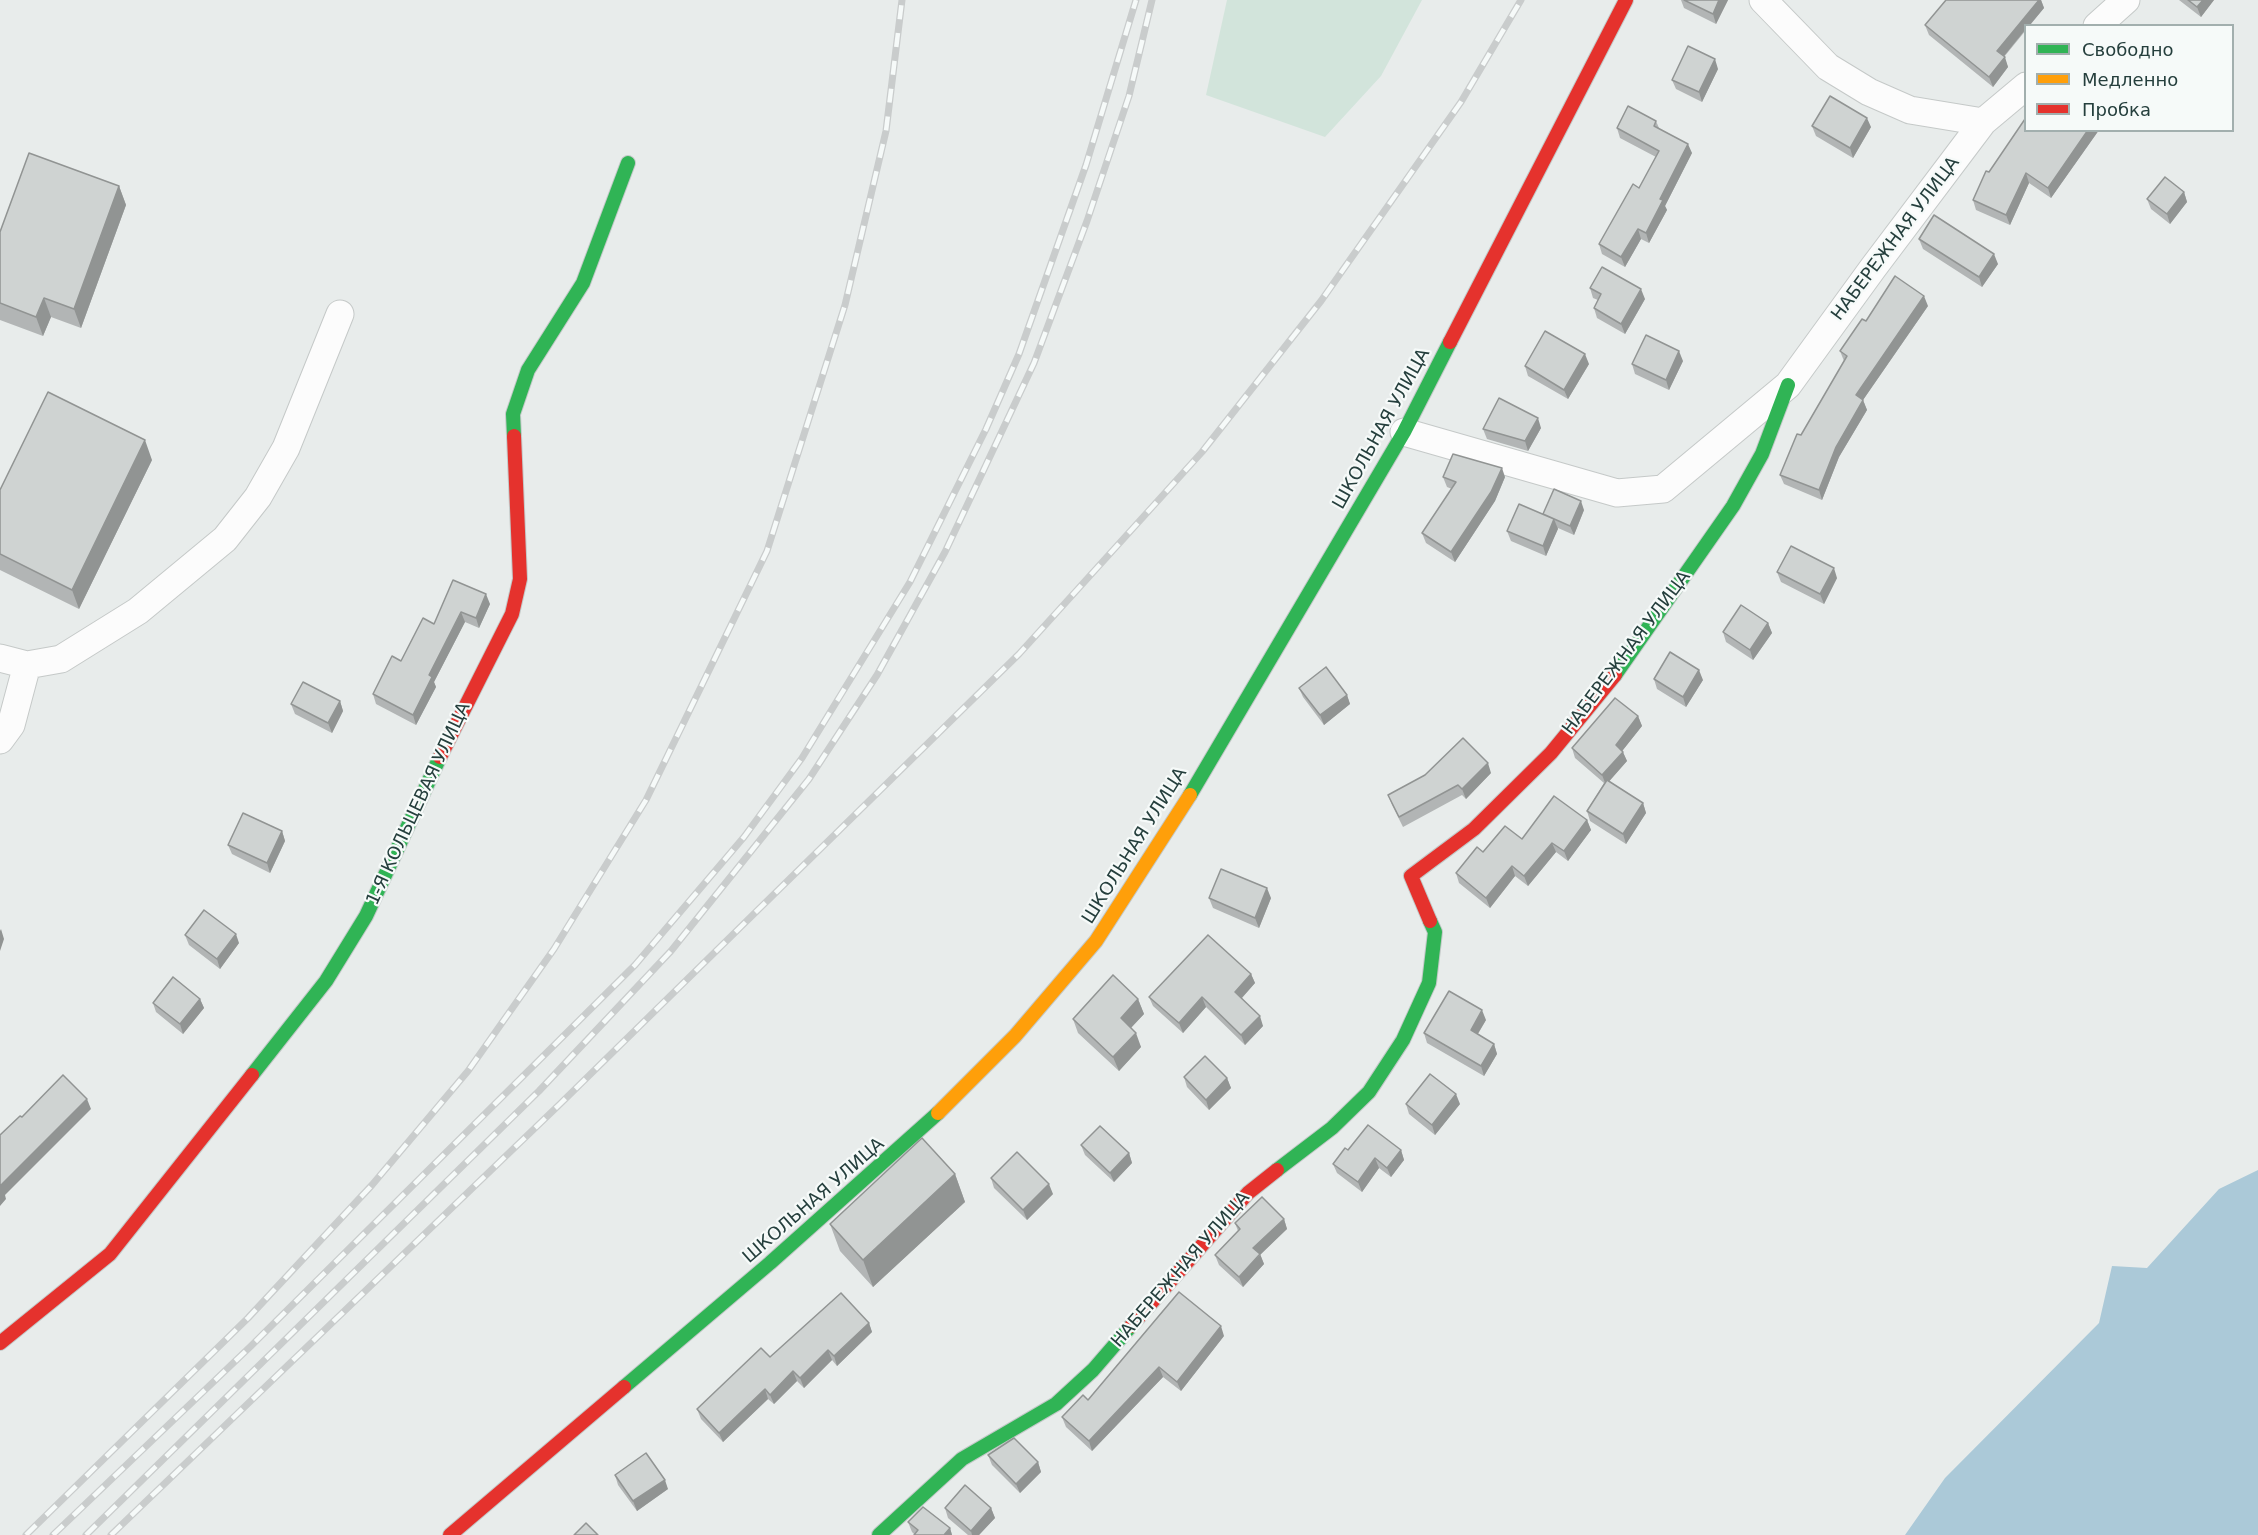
<!DOCTYPE html>
<html>
<head>
<meta charset="utf-8">
<style>
	body { margin:0 }
	#map { position:relative; width:2258px; height:1535px; overflow:hidden; background:#e8eceb; font-family:"DejaVu Sans",sans-serif }
	canvas { display:block }
	.legend { position:absolute; left:2024px; top:24px; width:210px; height:108px; box-sizing:border-box; background:#f6faf9; border:2px solid #a2afae; margin:0; padding:8px 10px; list-style:none; font-size:18px; color:#253f3d }
	.legend li { display:flex; align-items:center; gap:12px; height:30px }
	.legend b { width:30px; border:2px solid #a2afae }
</style>
</head>
<body>
<div id="map">
<canvas width="2258" height="1535"></canvas>
<ul class="legend">
<li><b style="height:8px;background:#30b455"></b>Свободно</li>
<li><b style="height:8px;background:#ff9f0a"></b>Медленно</li>
<li><b style="height:8px;background:#e5322d"></b>Пробка</li>
</ul>
</div>
<script>
const c = document.querySelector('canvas').getContext('2d');
c.lineJoin = 'round';
function fillPath(path, color) {
  c.fillStyle = color;
  c.fill(path, 'evenodd');
}
function poly(rows) {
  const path = new Path2D();
  for (const r of rows) {
    path.moveTo(r[0], r[1]);
    for (let i = 2; i < r.length; i += 2) path.lineTo(r[i], r[i + 1]);
  }
  return path;
}
function stroke(path, color, width, dash) {
  c.strokeStyle = color;
  c.lineWidth = width;
  c.lineCap = dash ? 'butt' : 'round';
  c.setLineDash(dash || []);
  c.stroke(path);
}
function label(font, color, halo, rows, align = 'center') {
  c.font = font + ' "DejaVu Sans",sans-serif';
  c.lineWidth = 4.5;
  c.setLineDash([]);
  c.textBaseline = 'middle';
  c.strokeStyle = halo;
  c.fillStyle = color;
  for (const [text, x, y, turn = 0] of rows) {
    c.save();
    c.translate(x, y);
    c.rotate((+turn || 0) * Math.PI / 180);
    c.textAlign = isNaN(turn) ? turn : align;
    if (halo) c.strokeText(text, 0, 0);
    c.fillText(text, 0, 0);
    c.restore();
  }
}
const green = poly([
	[1227,0,1422,0,1381,76,1325,137,1206,95]
]);
const water = poly([
	[2258,1170,2258,1535,1905,1535,1945,1478,2099,1323,2112,1266,2147,1268,2219,1189]
]);
const street = poly([
	[1763,0,1828,67,1869,92,1910,110,1983,122],
	[2097,26,2126,0],
	[1404,432,1617,493,1663,489,1788,385,1873,268,1983,122,2026,86],
	[0,658,27,665,61,659,138,611,225,539,258,497,286,448,340,314],
	[0,740,11,725,27,665]
]);
const fast = poly([
	[514,436,513,414,528,370,583,283,628,163],
	[1615,675,1733,506,1762,454,1788,385],
	[1190,795,1404,432,1450,342],
	[252,1075,326,981,366,916,440,757],
	[1277,1170,1332,1128,1369,1092,1403,1040,1429,983,1435,932,1430,921],
	[624,1387,770,1263,938,1113],
	[879,1535,962,1459,1056,1404,1093,1370,1131,1326]
]);
const slow = poly([
	[938,1113,1015,1036,1096,941,1190,795]
]);
const jam = poly([
	[1450,342,1626,0],
	[440,757,512,614,520,579,514,436],
	[1430,921,1411,876,1474,829,1551,753,1615,675],
	[1131,1326,1248,1193,1277,1170],
	[0,1343,110,1254,252,1075],
	[450,1535,624,1387]
]);
const rail = poly([
	[26,1535,248,1318,372,1185,468,1071,554,949,646,800,767,551,845,305,886,131,902,0],
	[53,1535,251,1346,635,965,744,837,802,758,910,582,986,429,1019,354,1086,165,1136,0],
	[86,1535,539,1091,671,951,809,779,877,675,945,552,1034,363,1087,221,1129,96,1152,0],
	[111,1535,560,1104,1019,654,1202,452,1321,301,1461,102,1521,0]
]);
const wall = poly([
	[1681,0,1728,0,1716,24,1684,8],
	[1946,0,2041,0,2044,8,2004,57,2008,67,1993,87,1929,35,1925,25],
	[2179,0,2214,0,2201,17],
	[1718,69,1702,102,1676,89,1672,80],
	[1656,121,1659,128,1692,153,1665,206,1667,210,1649,243,1641,239,1625,267,1602,254,1599,244,1639,188,1656,157,1620,138,1617,128],
	[1812,126,1871,127,1853,158,1816,136],
	[2025,130,2099,130,2051,198,2029,183,2010,225,1976,210,1973,200,1989,172],
	[119,186,126,205,81,328,51,317,43,336,0,320,0,232],
	[2184,192,2187,202,2170,224,2151,209,2147,199],
	[1919,239,1998,264,1982,287,1923,249],
	[1590,288,1645,299,1625,334,1597,318,1594,308,1598,300,1593,298],
	[1928,306,1863,400,1867,410,1839,457,1822,500,1784,484,1780,475,1801,435,1844,361,1840,351,1866,321],
	[1683,361,1669,390,1635,374,1632,364],
	[1589,364,1568,399,1528,376,1525,366],
	[1541,428,1528,451,1487,439,1483,429],
	[152,460,79,609,0,570,0,490],
	[1443,477,1505,477,1495,501,1455,562,1426,543,1422,533,1452,489,1447,487],
	[1584,510,1574,535,1558,528,1546,556,1511,541,1507,531,1543,514],
	[1777,572,1837,578,1824,604,1781,582],
	[453,580,490,604,479,628,465,622,434,682,436,687,416,725,376,704,373,694,434,624],
	[1768,623,1772,633,1753,660,1726,642,1723,632],
	[1654,679,1703,680,1686,707,1657,689],
	[1299,688,1347,695,1350,704,1324,725,1303,697],
	[340,701,343,711,332,733,295,714,291,704],
	[1638,716,1642,726,1622,751,1627,761,1609,781,1643,803,1646,813,1626,844,1590,821,1587,811,1604,783,1575,758,1572,748],
	[1491,773,1466,799,1462,795,1403,827,1392,805,1388,795],
	[1587,820,1591,830,1568,861,1556,852,1528,886,1515,876,1490,908,1459,883,1456,873,1483,852,1522,839],
	[282,831,285,841,270,873,232,854,228,845],
	[1209,898,1271,898,1259,928,1213,908],
	[185,935,239,943,220,969,189,945],
	[1251,974,1255,983,1242,998,1263,1026,1245,1045,1206,1007,1183,1033,1153,1006,1149,997],
	[200,999,204,1008,183,1034,156,1012,153,1003],
	[1138,999,1144,1014,1131,1028,1141,1047,1119,1071,1078,1033,1073,1019],
	[1486,1020,1478,1034,1494,1044,1497,1054,1484,1076,1427,1043,1424,1033],
	[1184,1077,1227,1078,1231,1088,1209,1110,1187,1087],
	[1406,1104,1460,1104,1435,1135,1409,1114],
	[1081,1145,1129,1153,1132,1163,1114,1182,1085,1155],
	[1348,1150,1401,1150,1404,1160,1391,1177,1379,1168,1362,1192,1337,1173,1333,1164],
	[955,1174,965,1202,873,1287,840,1251,830,1224],
	[991,1178,1053,1194,1027,1220,994,1188],
	[1284,1219,1287,1229,1260,1254,1264,1264,1243,1287,1219,1265,1215,1255,1238,1231,1235,1223],
	[869,1323,872,1332,837,1366,832,1360,804,1388,797,1381,774,1404,768,1399,723,1442,701,1419,697,1409,770,1357],
	[1224,1336,1181,1391,1163,1377,1092,1451,1066,1427,1062,1417,1088,1400],
	[988,1455,1038,1462,1041,1472,1020,1493,992,1465],
	[615,1475,668,1489,637,1511,618,1485],
	[945,1508,991,1508,995,1518,979,1535,968,1535,948,1518],
	[908,1522,950,1528,952,1535,914,1535,914,1534,912,1532]
]);
const shadedWall = poly([
	[1719,0,1728,0,1716,24,1713,14],
	[2039,0,2041,0,2044,8,2029,26,2025,26,2025,30,2000,61,1997,51],
	[2203,0,2214,0,2201,17,2197,7],
	[2005,57,2008,67,1993,87,1989,77],
	[1715,59,1718,69,1702,102,1699,92],
	[1867,118,1871,127,1853,158,1850,148],
	[2088,130,2099,130,2051,198,2048,188],
	[1688,144,1692,153,1665,206,1667,210,1649,243,1646,233,1660,199],
	[2026,173,2029,183,2010,225,2006,215],
	[119,186,126,205,81,328,74,309],
	[2184,192,2187,202,2170,224,2167,214],
	[1638,229,1641,239,1625,267,1621,257],
	[1994,254,1998,264,1982,287,1979,277],
	[1641,289,1645,299,1625,334,1621,324],
	[1924,296,1928,306,1863,400,1867,410,1839,457,1822,500,1819,490,1856,395],
	[44,298,51,317,43,336,36,317],
	[1679,351,1683,361,1669,390,1666,380],
	[1585,354,1589,364,1568,399,1564,390],
	[1538,418,1541,428,1528,451,1525,441],
	[145,440,152,460,79,609,72,590],
	[1502,468,1505,477,1495,501,1455,562,1451,552],
	[1581,501,1584,510,1574,535,1570,526],
	[1554,519,1558,529,1546,556,1543,546],
	[1834,568,1837,578,1824,604,1820,594],
	[486,594,490,604,479,628,476,618],
	[461,612,465,622,434,682,436,687,416,725,413,715,429,675],
	[1768,623,1772,633,1753,660,1750,650],
	[1699,670,1703,680,1686,707,1683,697],
	[1347,695,1350,704,1324,725,1320,715],
	[340,701,343,711,332,733,328,723],
	[1638,716,1642,726,1619,755,1616,745],
	[1623,752,1627,761,1606,785,1602,775],
	[1488,763,1491,773,1466,799,1462,789],
	[1643,803,1646,813,1626,844,1623,834],
	[1587,820,1591,830,1568,861,1564,851],
	[282,831,285,841,270,873,267,863],
	[1552,843,1556,852,1528,886,1524,876],
	[1512,866,1515,876,1490,908,1486,898],
	[1267,888,1271,898,1259,928,1255,918],
	[1,929,4,939,0,951,0,931],
	[236,934,239,943,220,969,217,959],
	[1251,974,1255,983,1239,1001,1235,992],
	[1202,997,1206,1007,1183,1033,1179,1023],
	[200,999,204,1008,183,1034,180,1024],
	[1138,999,1144,1014,1126,1033,1121,1018],
	[1482,1010,1486,1020,1474,1040,1471,1030],
	[1260,1016,1263,1026,1245,1045,1241,1035],
	[1136,1033,1141,1047,1119,1071,1113,1057],
	[1494,1044,1497,1054,1484,1076,1481,1066],
	[1227,1078,1231,1088,1209,1110,1206,1100],
	[1456,1094,1460,1104,1435,1135,1432,1125],
	[87,1099,91,1109,5,1195,6,1199,0,1206,0,1186],
	[1401,1150,1404,1160,1391,1177,1387,1168],
	[1129,1153,1132,1163,1114,1182,1110,1173],
	[1375,1158,1379,1168,1362,1192,1358,1182],
	[955,1174,965,1202,873,1287,863,1260],
	[1049,1184,1053,1194,1027,1220,1023,1210],
	[1284,1219,1287,1229,1257,1258,1253,1248],
	[1260,1254,1264,1264,1243,1287,1239,1277],
	[869,1323,872,1332,837,1366,834,1356],
	[1221,1326,1224,1336,1181,1391,1177,1382],
	[828,1350,832,1360,804,1388,800,1378],
	[1159,1367,1163,1377,1092,1451,1089,1441],
	[793,1371,797,1381,774,1404,770,1395],
	[765,1389,768,1399,723,1442,719,1433],
	[1038,1462,1041,1472,1020,1493,1016,1484],
	[665,1480,668,1489,637,1511,633,1501],
	[991,1508,995,1518,979,1535,972,1535,971,1531],
	[950,1528,952,1535,944,1535]
]);
const building = poly([
	[1684,0,1719,0,1713,14,1684,0],
	[1946,0,2039,0,1997,51,2005,57,1989,77,1925,25,1946,0],
	[2188,0,2203,0,2197,7,2188,0],
	[1688,46,1715,59,1699,92,1672,80,1688,46],
	[1830,96,1867,118,1850,148,1812,126,1830,96],
	[1628,106,1656,121,1654,126,1688,144,1660,199,1663,200,1646,233,1638,229,1621,257,1599,244,1633,184,1639,188,1659,151,1617,128,1628,106],
	[2025,119,2025,130,2088,130,2048,188,2026,173,2006,215,1973,200,1986,171,1989,172,2025,119],
	[29,153,119,186,74,309,44,298,36,317,0,303,0,232,29,153],
	[2165,177,2184,192,2167,214,2147,199,2165,177],
	[1934,215,1994,254,1979,277,1919,239,1934,215],
	[1602,267,1641,289,1621,324,1594,308,1601,294,1590,288,1602,267],
	[1895,276,1924,296,1856,395,1863,400,1836,447,1819,490,1780,475,1797,434,1801,435,1847,356,1840,351,1862,319,1866,321,1895,276],
	[1545,331,1585,354,1564,390,1525,366,1545,331],
	[1646,335,1679,351,1666,380,1632,364,1646,335],
	[48,392,145,440,72,590,0,554,0,490,48,392],
	[1499,398,1538,418,1525,441,1483,429,1499,398],
	[1453,454,1502,468,1491,492,1451,552,1422,533,1456,482,1443,477,1453,454],
	[1554,489,1581,501,1570,526,1543,514,1554,489],
	[1519,504,1554,519,1543,546,1507,531,1519,504],
	[1791,546,1834,568,1820,594,1777,572,1791,546],
	[453,580,486,594,476,618,461,612,429,675,432,677,413,715,373,694,392,656,401,661,423,618,434,624,453,580],
	[1741,605,1768,623,1750,650,1723,632,1741,605],
	[1670,652,1699,670,1683,697,1654,679,1670,652],
	[1326,667,1347,695,1320,715,1299,688,1326,667],
	[303,682,340,701,328,723,291,704,303,682],
	[1615,698,1638,716,1616,745,1623,752,1602,775,1572,748,1615,698],
	[1463,738,1488,763,1462,789,1458,785,1399,817,1388,795,1425,775,1463,738],
	[1607,780,1643,803,1623,834,1587,811,1607,780],
	[1554,796,1587,820,1564,851,1552,843,1524,876,1512,866,1486,898,1456,873,1477,847,1483,852,1505,826,1522,839,1554,796],
	[243,813,282,831,267,863,228,845,243,813],
	[1221,869,1267,888,1255,918,1209,898,1221,869],
	[204,910,236,934,217,959,185,935,204,910],
	[1208,935,1251,974,1235,992,1260,1016,1241,1035,1202,997,1179,1023,1149,997,1208,935],
	[1113,975,1138,999,1121,1018,1136,1033,1113,1057,1073,1019,1113,975],
	[173,977,200,999,180,1024,153,1003,173,977],
	[1449,991,1482,1010,1471,1030,1494,1044,1481,1066,1424,1033,1449,991],
	[1205,1056,1227,1078,1206,1100,1184,1077,1205,1056],
	[1430,1074,1456,1094,1432,1125,1406,1104,1430,1074],
	[63,1075,87,1099,0,1186,0,1135,20,1116,22,1117,63,1075],
	[1368,1125,1401,1150,1387,1168,1375,1158,1358,1182,1333,1164,1345,1148,1348,1150,1368,1125],
	[1100,1126,1129,1153,1110,1173,1081,1145,1100,1126],
	[922,1138,955,1174,863,1260,830,1224,922,1138],
	[1017,1152,1049,1184,1023,1210,991,1178,1017,1152],
	[1262,1197,1284,1219,1253,1248,1260,1254,1239,1277,1215,1255,1240,1229,1235,1223,1262,1197],
	[1179,1292,1221,1326,1177,1382,1159,1367,1089,1441,1062,1417,1083,1395,1088,1400,1179,1292],
	[841,1293,869,1323,834,1356,828,1350,800,1378,793,1371,770,1395,765,1389,719,1433,697,1409,761,1348,770,1357,841,1293],
	[1014,1438,1038,1462,1016,1484,988,1455,1014,1438],
	[646,1453,665,1480,633,1501,615,1475,646,1453],
	[965,1485,991,1508,971,1531,945,1508,965,1485],
	[923,1507,950,1528,944,1535,914,1535,918,1530,908,1522,923,1507],
	[586,1523,598,1535,574,1535,586,1523]
]);
const streetNames = [
	["НАБЕРЕЖНАЯ УЛИЦА",1896,239,-53],
	["ШКОЛЬНАЯ УЛИЦА",1382,429,-61],
	["НАБЕРЕЖНАЯ УЛИЦА",1627,653,-53],
	["1-Я КОЛЬЦЕВАЯ УЛИЦА",419,804,-65],
	["ШКОЛЬНАЯ УЛИЦА",1135,846,-58],
	["ШКОЛЬНАЯ УЛИЦА",814,1201,-41],
	["НАБЕРЕЖНАЯ УЛИЦА",1181,1270,-49]
];
fillPath(green, '#d2e4db');
fillPath(water, '#abc9d8');
stroke(street, '#c5c9c8', 29);
stroke(fast, '#c3c9c8', 16);
stroke(slow, '#c3c9c8', 16);
stroke(jam, '#c3c9c8', 16);
stroke(street, '#fcfcfc', 27);
stroke(fast, '#30b455', 14);
stroke(slow, '#ff9f0a', 14);
stroke(jam, '#e5322d', 14);
stroke(rail, '#c9cccc', 7);
stroke(rail, '#f6faf9', 4.5, [14]);
fillPath(wall, '#b2b5b5');
fillPath(shadedWall, '#919493');
fillPath(building, '#cfd3d2');
stroke(building, '#919493', 1.5);
label('18px', '#253f3d', '#f6faf9', streetNames);
</script>
</body>
</html>
